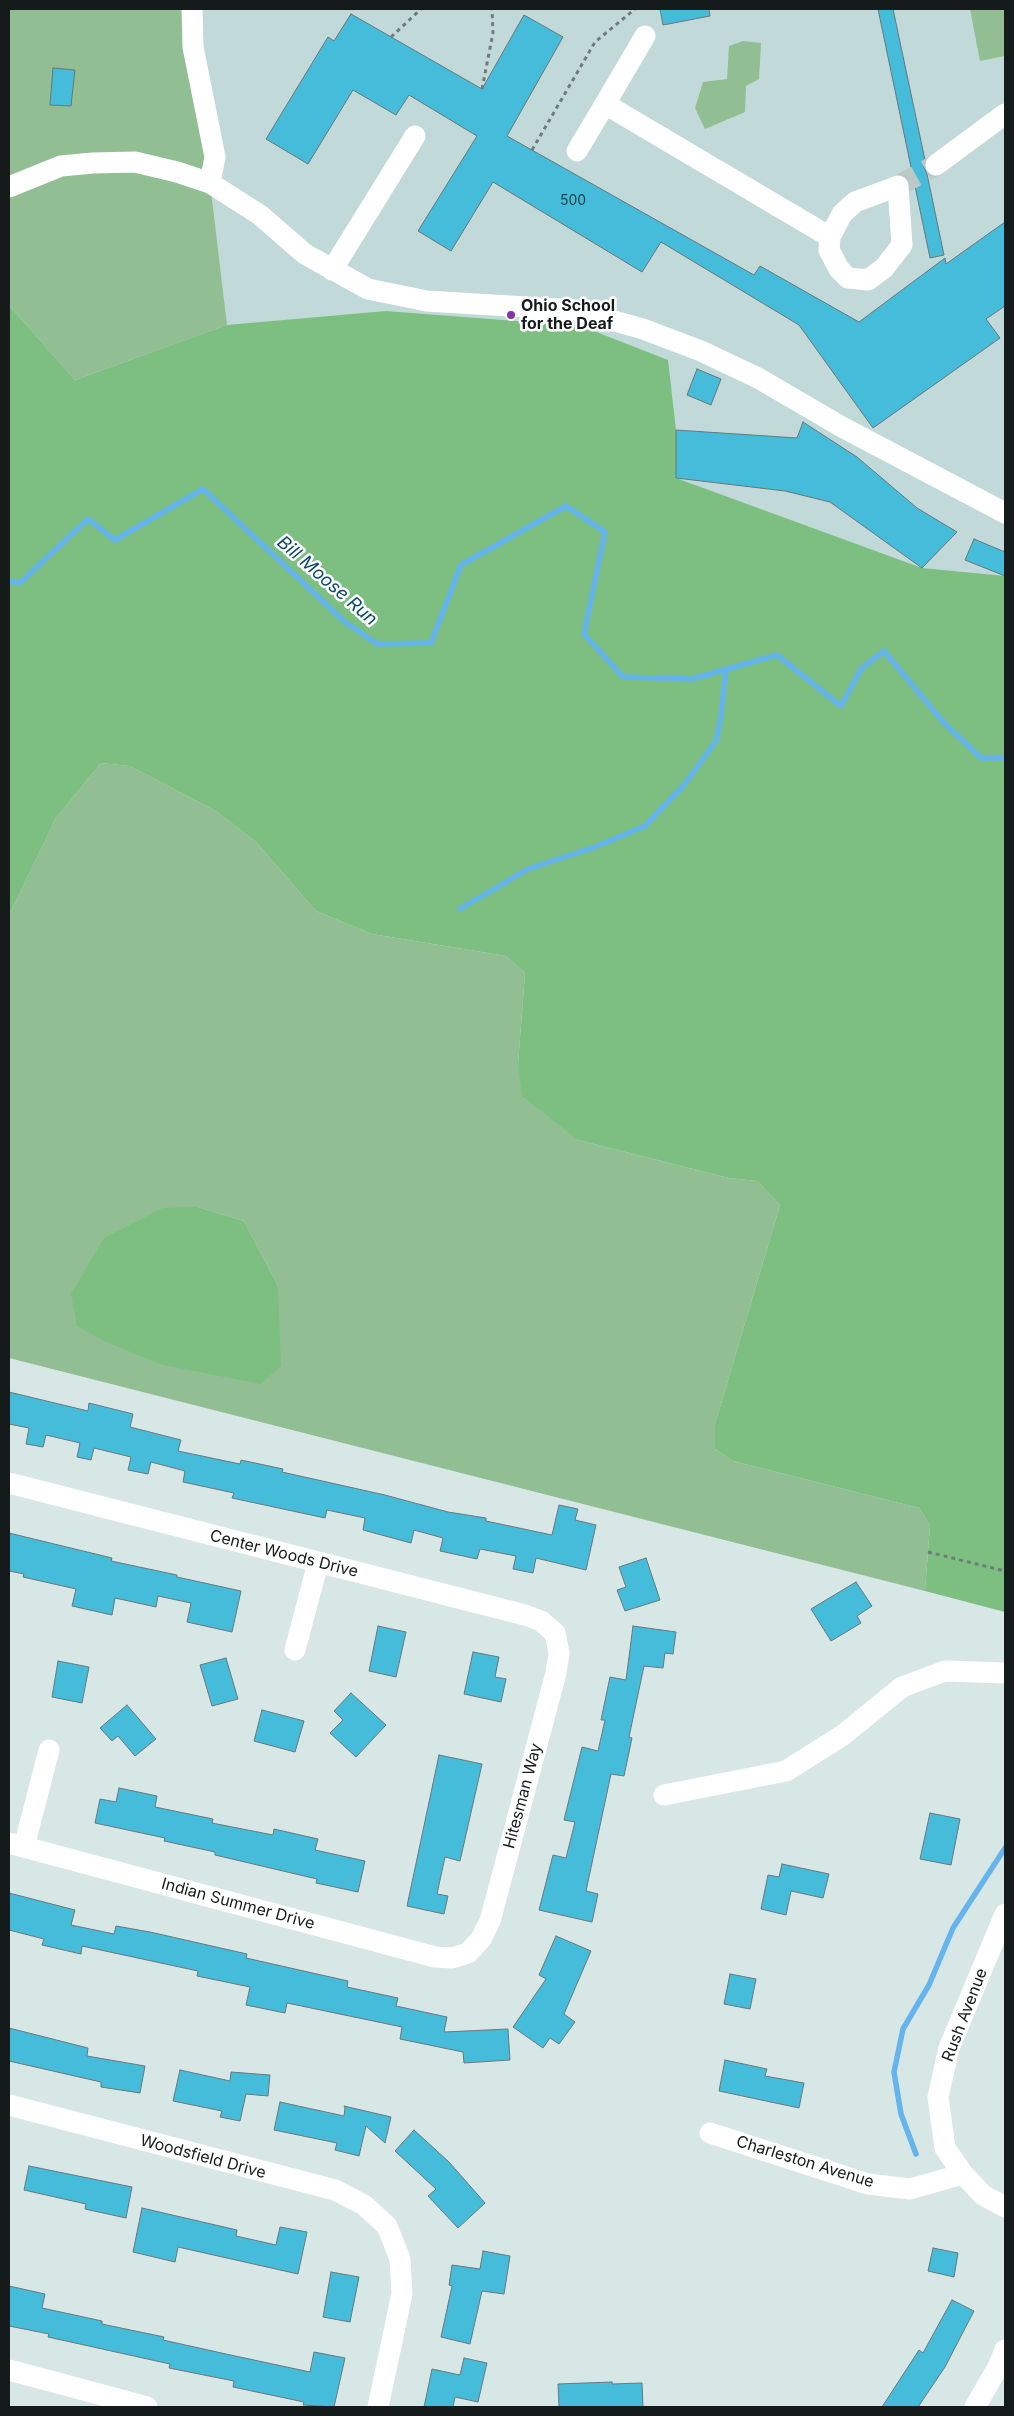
<!DOCTYPE html>
<html>
<head>
<meta charset="utf-8">
<style>
	body { margin:0 }
	#map { position:relative; width:1014px; height:2416px; overflow:hidden; background:#d7e7e6; font-family:Inter,sans-serif }
	canvas { display:block }
	.frame { position:absolute; inset:0; border:10px solid #151a1a; pointer-events:none }
</style>
</head>
<body>
<div id="map">
<canvas width="1014" height="2416"></canvas>
<div class="frame"></div>
</div>
<script>
const c = document.querySelector('canvas').getContext('2d');
c.lineJoin = 'round';
function fillPath(path, color) {
  c.fillStyle = color;
  c.fill(path, 'evenodd');
}
function poly(rows) {
  const path = new Path2D();
  for (const r of rows) {
    path.moveTo(r[0], r[1]);
    for (let i = 2; i < r.length; i += 2) path.lineTo(r[i], r[i + 1]);
  }
  return path;
}
function stroke(path, color, width, dash) {
  c.strokeStyle = color;
  c.lineWidth = width;
  c.lineCap = dash ? 'butt' : 'round';
  c.setLineDash(dash || []);
  c.stroke(path);
}
function label(font, color, halo, rows, align = 'center') {
  c.font = font + ' Inter,sans-serif';
  c.lineWidth = 5;
  c.setLineDash([]);
  c.textBaseline = 'middle';
  c.strokeStyle = halo;
  c.fillStyle = color;
  for (const [text, x, y, turn = 0] of rows) {
    c.save();
    c.translate(x, y);
    c.rotate((+turn || 0) * Math.PI / 180);
    c.textAlign = isNaN(turn) ? turn : align;
    if (halo) c.strokeText(text, 0, 0);
    c.fillText(text, 0, 0);
    c.restore();
  }
}
const built = poly([
	[9,9,1005,9,1005,627,9,305]
]);
const green = poly([
	[9,9,195,9,210,183,227,325,75,380,9,305],
	[970,9,1005,9,1005,56,980,61],
	[743,41,761,43,759,79,746,86,745,112,705,129,695,108,703,82,727,79,729,46],
	[101,763,130,766,216,811,256,842,316,911,372,934,506,956,525,973,518,1064,578,1140,729,1178,757,1181,780,1205,715,1424,715,1449,733,1461,919,1508,930,1525,925,1591,9,1358,9,915,56,818],
	[198,1207,244,1221,278,1286]
]);
const forest = poly([
	[9,305,75,380,227,325,386,311,581,326,668,360,676,430,676,478,922,568,1005,576,1005,1612,925,1591,930,1525,919,1508,733,1461,715,1449,715,1424,780,1205,757,1181,729,1178,578,1140,522,1096,518,1064,525,973,506,956,372,934,316,911,256,842,216,811,130,766,101,763,56,818,9,915],
	[198,1207,244,1221,278,1286,281,1366,261,1384,163,1365,106,1342,77,1326,71,1294,104,1238,163,1208]
]);
const stream = poly([
	[9,581,20,583,88,519,115,540,203,489,345,622,377,644,431,643,461,565,566,506,605,532,584,634,623,677,692,679,777,655,841,706,861,669,884,651,944,723,981,758,1005,758],
	[460,909,528,869,595,847,645,826,684,785,716,741,721,716,726,669],
	[916,2154,901,2114,894,2072,903,2029,929,1985,953,1928,1005,1848]
]);
const building = poly([
	[660,9,709,9,710,16,663,25,660,9],
	[878,9,893,9,925,160,924,167,927,174,944,255,930,258,878,9],
	[351,14,482,89,524,15,563,37,507,136,754,275,760,266,859,322,945,258,946,264,1005,222,1005,306,986,319,1000,338,873,428,799,325,661,242,642,272,493,182,451,251,418,231,477,136,409,95,396,115,353,90,308,164,266,139,328,37,334,41,351,14],
	[53,68,75,70,71,106,50,105,53,68],
	[697,369,721,379,711,405,687,395,697,369],
	[803,422,857,457,917,508,957,532,922,568,830,502,785,491,676,478,676,430,797,438,803,422],
	[974,539,1005,552,1005,576,965,560,974,539],
	[9,1392,88,1411,89,1403,133,1414,130,1427,181,1440,178,1451,240,1464,241,1460,283,1469,282,1472,385,1495,448,1512,486,1518,486,1521,552,1535,559,1505,578,1509,575,1520,596,1525,586,1570,536,1558,533,1573,513,1569,516,1556,480,1549,477,1559,440,1551,443,1538,414,1530,411,1543,363,1530,365,1518,327,1510,325,1518,232,1498,234,1493,183,1482,185,1471,151,1462,148,1474,128,1470,131,1457,94,1448,91,1460,77,1457,80,1443,46,1435,43,1447,26,1444,29,1428,9,1424,9,1392],
	[9,1533,112,1558,111,1561,177,1575,177,1577,241,1591,232,1632,187,1622,191,1603,158,1596,156,1607,115,1598,112,1615,72,1606,76,1589,23,1577,24,1574,9,1571,9,1533],
	[646,1558,660,1600,625,1611,617,1590,626,1587,619,1567,646,1558],
	[856,1582,872,1606,857,1616,861,1623,831,1641,811,1609,856,1582],
	[378,1626,406,1632,396,1677,369,1671,378,1626],
	[633,1626,676,1632,673,1654,665,1653,663,1668,644,1666,629,1737,632,1738,624,1776,611,1774,586,1891,598,1894,592,1922,539,1910,553,1855,566,1858,575,1822,564,1820,582,1747,598,1751,605,1720,601,1720,610,1677,626,1680,633,1626],
	[473,1652,499,1657,495,1677,506,1679,501,1702,464,1694,473,1652],
	[226,1658,238,1699,212,1706,200,1665,226,1658],
	[58,1661,89,1667,82,1703,52,1697,58,1661],
	[351,1693,386,1725,356,1757,330,1733,343,1720,334,1711,351,1693],
	[127,1705,156,1739,135,1756,118,1736,112,1741,100,1728,127,1705],
	[262,1710,304,1721,295,1752,254,1741,262,1710],
	[439,1755,482,1764,460,1861,445,1857,437,1894,448,1896,444,1914,407,1906,439,1755],
	[119,1788,157,1796,155,1807,213,1819,212,1823,273,1835,274,1829,318,1839,315,1850,365,1861,358,1892,316,1883,317,1879,215,1855,215,1852,164,1841,165,1838,95,1823,100,1799,116,1802,119,1788],
	[930,1813,960,1819,951,1865,920,1859,930,1813],
	[782,1864,829,1874,823,1898,791,1891,786,1915,761,1909,768,1875,779,1877,782,1864],
	[9,1893,75,1910,71,1925,114,1934,116,1926,150,1932,247,1954,246,1958,348,1981,347,1987,398,1998,396,2006,447,2017,444,2032,508,2029,510,2060,464,2063,463,2052,400,2039,402,2027,287,2003,285,2013,246,2005,250,1987,197,1976,198,1971,82,1946,81,1954,42,1945,44,1939,9,1930,9,1893],
	[556,1936,591,1951,564,2014,575,2022,559,2044,550,2038,543,2048,513,2027,546,1979,539,1975,556,1936],
	[730,1974,756,1979,750,2009,724,2004,730,1974],
	[9,2028,88,2048,87,2056,145,2066,140,2093,101,2087,101,2082,9,2061,9,2028],
	[725,2060,767,2069,765,2076,804,2083,799,2108,719,2091,725,2060],
	[180,2070,230,2081,231,2072,270,2075,268,2096,246,2094,240,2121,220,2117,222,2111,173,2101,180,2070],
	[280,2102,344,2116,345,2108,344,2106,391,2117,385,2143,366,2126,359,2156,335,2150,337,2143,274,2130,280,2102],
	[414,2130,449,2162,485,2203,458,2228,428,2196,436,2189,395,2151,414,2130],
	[29,2166,132,2187,126,2218,85,2209,86,2204,24,2190,29,2166],
	[142,2208,237,2230,236,2236,276,2245,280,2227,307,2232,298,2274,178,2247,175,2262,133,2252,142,2208],
	[933,2248,958,2253,954,2277,928,2271,933,2248],
	[483,2251,510,2256,504,2294,482,2291,470,2344,441,2337,452,2286,449,2285,452,2265,480,2269,483,2251],
	[331,2272,359,2277,350,2322,323,2317,331,2272],
	[9,2286,45,2294,42,2308,102,2321,102,2324,164,2337,163,2340,226,2354,310,2372,314,2352,345,2358,334,2407,303,2405,304,2402,233,2387,234,2381,169,2368,170,2364,48,2337,49,2334,9,2326,9,2286],
	[952,2300,974,2311,945,2367,918,2407,882,2407,919,2350,923,2353,952,2300],
	[464,2358,487,2363,478,2402,455,2397,453,2407,424,2407,432,2369,460,2375,464,2358],
	[612,2382,612,2384,642,2383,643,2407,559,2407,558,2384,612,2382]
]);
const minorTunnel = poly([
	[898,186,936,165]
]);
const path = poly([
	[391,37,421,9],
	[482,89,493,33,492,9],
	[532,150,595,42,635,9],
	[928,1552,1005,1571]
]);
const minor = poly([
	[192,9,193,47,215,157,210,183],
	[605,104,645,36],
	[577,151,605,104,830,237],
	[936,165,1005,114],
	[898,186,902,245,884,268,868,280,848,278,839,269,829,250,830,237,842,214,855,202,898,186],
	[9,187,61,166,93,163,135,162,177,172,210,183,260,215,305,254,368,289,427,301,575,310,643,329,701,351,758,378,842,427,1005,513],
	[332,270,415,136],
	[9,1483,525,1615,541,1621,555,1633,559,1653,556,1673,490,1921,481,1939,468,1953,452,1958,435,1957,9,1843],
	[295,1650,318,1563],
	[664,1795,786,1771,843,1735,902,1687,945,1671,1005,1673],
	[24,1847,49,1750],
	[9,2105,335,2190,364,2205,387,2226,400,2259,402,2294,378,2407],
	[710,2133,868,2184,910,2189,963,2174,983,2195,1005,2207],
	[963,2174,945,2148,938,2097,949,2048,1005,1914],
	[9,2370,147,2407],
	[975,2407,998,2367,1005,2350]
]);
const markers = [
	[511,315,5,"#8135a7"]
];
const numberNames = [
	["500",573,201]
];
const poiNames = [
	["Ohio School",521,306],
	["for the Deaf",521,324]
];
const streetNames = [
	["Center Woods Drive",284,1554,14],
	["Hitesman Way",523,1796,-75],
	["Indian Summer Drive",238,1904,15],
	["Rush Avenue",965,2015,-69],
	["Woodsfield Drive",203,2157,15],
	["Charleston Avenue",805,2162,17]
];
const waterNames = [
	["Bill Moose Run",327,581,41]
];
fillPath(built, '#c1dad9');
fillPath(green, '#91bf93');
fillPath(forest, '#7dbf81');
stroke(stream, '#65b4eb', 5.5);
fillPath(building, '#45bcd9');
stroke(building, '#6a777b', 1);
stroke(minorTunnel, '#bac8c7', 21, [21, 11]);
stroke(path, '#717b7b', 3, [4, 4]);
stroke(minor, '#fff', 21);
for (const [x, y, r, color] of markers) {
  const dot = new Path2D();
  dot.arc(x, y, r, 0, 2 * Math.PI);
  c.fillStyle = color;
  c.fill(dot);
  stroke(dot, '#fff', 2);
}
label('14px', '#21424a', null, numberNames);
label('bold 16px', '#151a1a', '#fff', poiNames, 'left');
label('16px', '#151a1a', '#fff', streetNames);
label('italic 18px', '#08486c', '#fff', waterNames);
</script>
</body>
</html>
